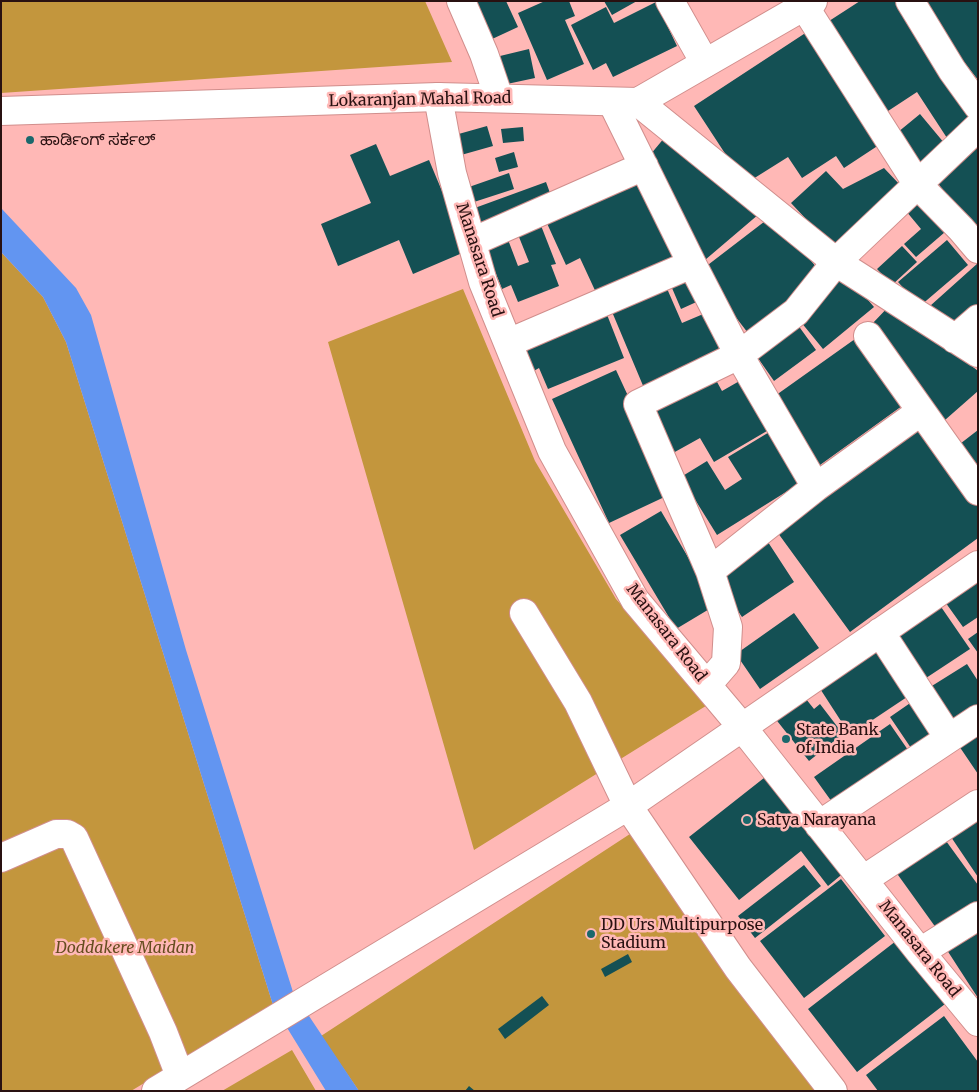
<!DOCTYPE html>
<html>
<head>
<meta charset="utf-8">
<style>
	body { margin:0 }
	#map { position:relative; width:979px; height:1092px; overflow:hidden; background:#ffb8b6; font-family:Merriweather,serif }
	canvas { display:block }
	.frame { position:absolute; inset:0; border:2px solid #291111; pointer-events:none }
</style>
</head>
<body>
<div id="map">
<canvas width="979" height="1092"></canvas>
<div class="frame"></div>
</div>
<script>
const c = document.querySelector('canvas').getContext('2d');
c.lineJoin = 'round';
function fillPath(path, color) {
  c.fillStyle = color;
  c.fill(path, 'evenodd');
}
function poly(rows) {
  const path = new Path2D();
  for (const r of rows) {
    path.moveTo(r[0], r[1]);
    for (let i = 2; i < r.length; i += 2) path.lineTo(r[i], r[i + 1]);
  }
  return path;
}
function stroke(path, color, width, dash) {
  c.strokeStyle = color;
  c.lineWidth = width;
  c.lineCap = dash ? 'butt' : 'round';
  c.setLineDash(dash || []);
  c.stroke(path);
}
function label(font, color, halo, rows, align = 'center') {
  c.font = font + ' Merriweather,"Noto Sans Kannada",serif';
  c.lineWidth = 5;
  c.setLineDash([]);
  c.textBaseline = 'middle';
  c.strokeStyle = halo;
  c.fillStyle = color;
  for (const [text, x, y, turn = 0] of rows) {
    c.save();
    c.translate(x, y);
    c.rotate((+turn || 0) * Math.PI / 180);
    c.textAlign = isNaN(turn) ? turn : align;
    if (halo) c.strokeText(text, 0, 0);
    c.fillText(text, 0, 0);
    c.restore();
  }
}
const green = poly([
	[1,1,425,1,452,62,1,93],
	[1,252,43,297,66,342,273,1005,131,1091,1,1091],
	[463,289,535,461,616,599,709,704,474,850,328,342],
	[633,832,817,1091,359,1091,321,1036],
	[292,1050,316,1091,222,1091]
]);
const water = poly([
	[1,208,76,288,91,315,186,650,293,992,359,1091,326,1091,273,1005,66,342,43,297,1,252]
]);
const building = poly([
	[478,1,506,1,518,27,490,40,473,3],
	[545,1,569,1,575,16,565,20,584,64,547,80,518,13],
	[604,1,637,1,612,15],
	[860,1,904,1,977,118,947,138,917,92,885,113,826,23],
	[917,1,978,1,978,80],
	[656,2,677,46,613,77,606,63,593,70,571,25,606,7,614,23],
	[810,30,882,143,844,168,836,156,802,178,788,157,745,184,694,106],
	[529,49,535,78,507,84,500,56],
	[920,114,945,144,918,167,892,137],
	[487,126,493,146,454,157,448,137],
	[523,127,524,141,503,143,501,129],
	[665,137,759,214,705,260,650,155],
	[972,142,978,149,978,233,931,175],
	[376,144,390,176,429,160,467,251,413,274,399,240,338,266,321,224,371,203,350,155],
	[514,152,518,167,499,172,495,158],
	[884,168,901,186,834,249,791,203,826,171,843,189],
	[509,173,514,189,474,202,469,187],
	[643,173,684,259,599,299,580,258,566,265,545,219],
	[546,182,554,204,480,231,472,209],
	[919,189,952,226,916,257,904,244,921,229,901,205],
	[773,215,822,274,748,333,700,271],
	[540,223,556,264,551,265,559,286,518,302,511,285,502,289,485,246,507,237,518,266,529,262,517,232],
	[947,240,968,265,920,306,898,282],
	[902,246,917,262,892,285,877,269],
	[978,263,978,311,953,332,930,306],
	[692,272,703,299,681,309,669,281],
	[845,273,874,307,823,349,796,316],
	[665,284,682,323,708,312,725,353,644,388,610,307],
	[892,303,978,371,978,391,945,420,872,324],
	[604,307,624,358,548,389,539,368,532,372,519,341],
	[795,321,816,350,774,381,753,351],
	[855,339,902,406,820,465,772,398],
	[616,370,673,493,609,523,552,399],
	[711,371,722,391,743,379,772,428,714,462,700,438,673,453,648,409],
	[917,424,978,506,978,538,850,632,775,529],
	[978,430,978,475,956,447],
	[771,431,802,482,717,535,681,477,707,461,725,490,742,479,728,457],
	[661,511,716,605,676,629,620,535],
	[766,539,794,582,742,617,713,574],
	[978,575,978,617,963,627,943,599],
	[937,601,970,649,926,678,894,631],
	[794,613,819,648,760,689,736,654],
	[978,632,978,653,968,639],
	[882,640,916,691,850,735,817,684],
	[967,664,978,681,978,709,951,727,927,689],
	[802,694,814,709,820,704,843,734,809,761,774,717],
	[916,699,937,730,911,748,890,717],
	[890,724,908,750,832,802,814,777],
	[978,728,978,774,957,743],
	[769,774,846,871,828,886,801,851,739,900,689,837],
	[978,815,978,877,949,834],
	[941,834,978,885,978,904,939,932,893,868],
	[804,865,821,886,755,938,738,916],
	[841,879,885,936,804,998,760,941],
	[978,926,978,998,945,947],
	[896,941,945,1004,857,1072,808,1009],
	[628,954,632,962,605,977,601,969],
	[542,996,549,1005,505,1039,498,1029],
	[944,1016,978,1062,978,1090,878,1091,866,1075],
	[469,1086,475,1091,465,1091]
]);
const minor = poly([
	[461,1,484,54,499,98],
	[670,1,705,63],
	[910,1,952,70,978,106],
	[804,6,918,185,961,229,978,249],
	[438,97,452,173,483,282,552,451,635,600,742,727,920,952,978,1022],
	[612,102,692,264,739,355,816,487],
	[638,102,836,262,978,353],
	[472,242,644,166],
	[868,336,978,491],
	[955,339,978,319],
	[508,343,692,264],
	[710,571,816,487,920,412],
	[524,613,578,702,628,806,738,968,833,1091],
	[880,632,949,738],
	[707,685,726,663,728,627,710,571,638,404,739,355,796,312,836,262,978,127],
	[819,825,978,719],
	[1,858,56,834,67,834,74,838,163,1032,180,1076],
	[863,880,978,804],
	[920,952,978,916],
	[156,1091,628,806,978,565]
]);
const major = poly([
	[1,111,438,97,638,102,813,1]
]);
const markers = [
	[30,140,5,"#1a686c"],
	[786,739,5,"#1a686c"],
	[747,820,5,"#1a686c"],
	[591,934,5,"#1a686c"]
];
const streetNames = [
	["Lokaranjan Mahal Road",420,100,-1],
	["Manasara Road",479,260,72],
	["Manasara Road",666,633,52],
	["Manasara Road",919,949,51]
];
const poiNames = [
	["ಹಾರ್ಡಿಂಗ್ ಸರ್ಕಲ್",40,140],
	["State Bank",796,730],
	["of India",796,748],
	["Satya Narayana",757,820],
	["DD Urs Multipurpose",601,925],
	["Stadium",601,943]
];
const parkNames = [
	["Doddakere Maidan",125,948]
];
fillPath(green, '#c3963d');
fillPath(water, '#6295f1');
fillPath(building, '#145054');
stroke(minor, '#d18e8c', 30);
stroke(major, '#d18e8c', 30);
stroke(minor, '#fff', 28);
stroke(major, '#fff', 28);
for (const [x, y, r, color] of markers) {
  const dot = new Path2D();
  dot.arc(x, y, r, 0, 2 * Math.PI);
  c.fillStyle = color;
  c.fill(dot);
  stroke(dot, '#ffb8b6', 2);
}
label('16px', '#291111', '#ffb8b6', streetNames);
label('16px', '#291111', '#ffb8b6', poiNames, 'left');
label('italic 16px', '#664d1f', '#ffb8b6', parkNames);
</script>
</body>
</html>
